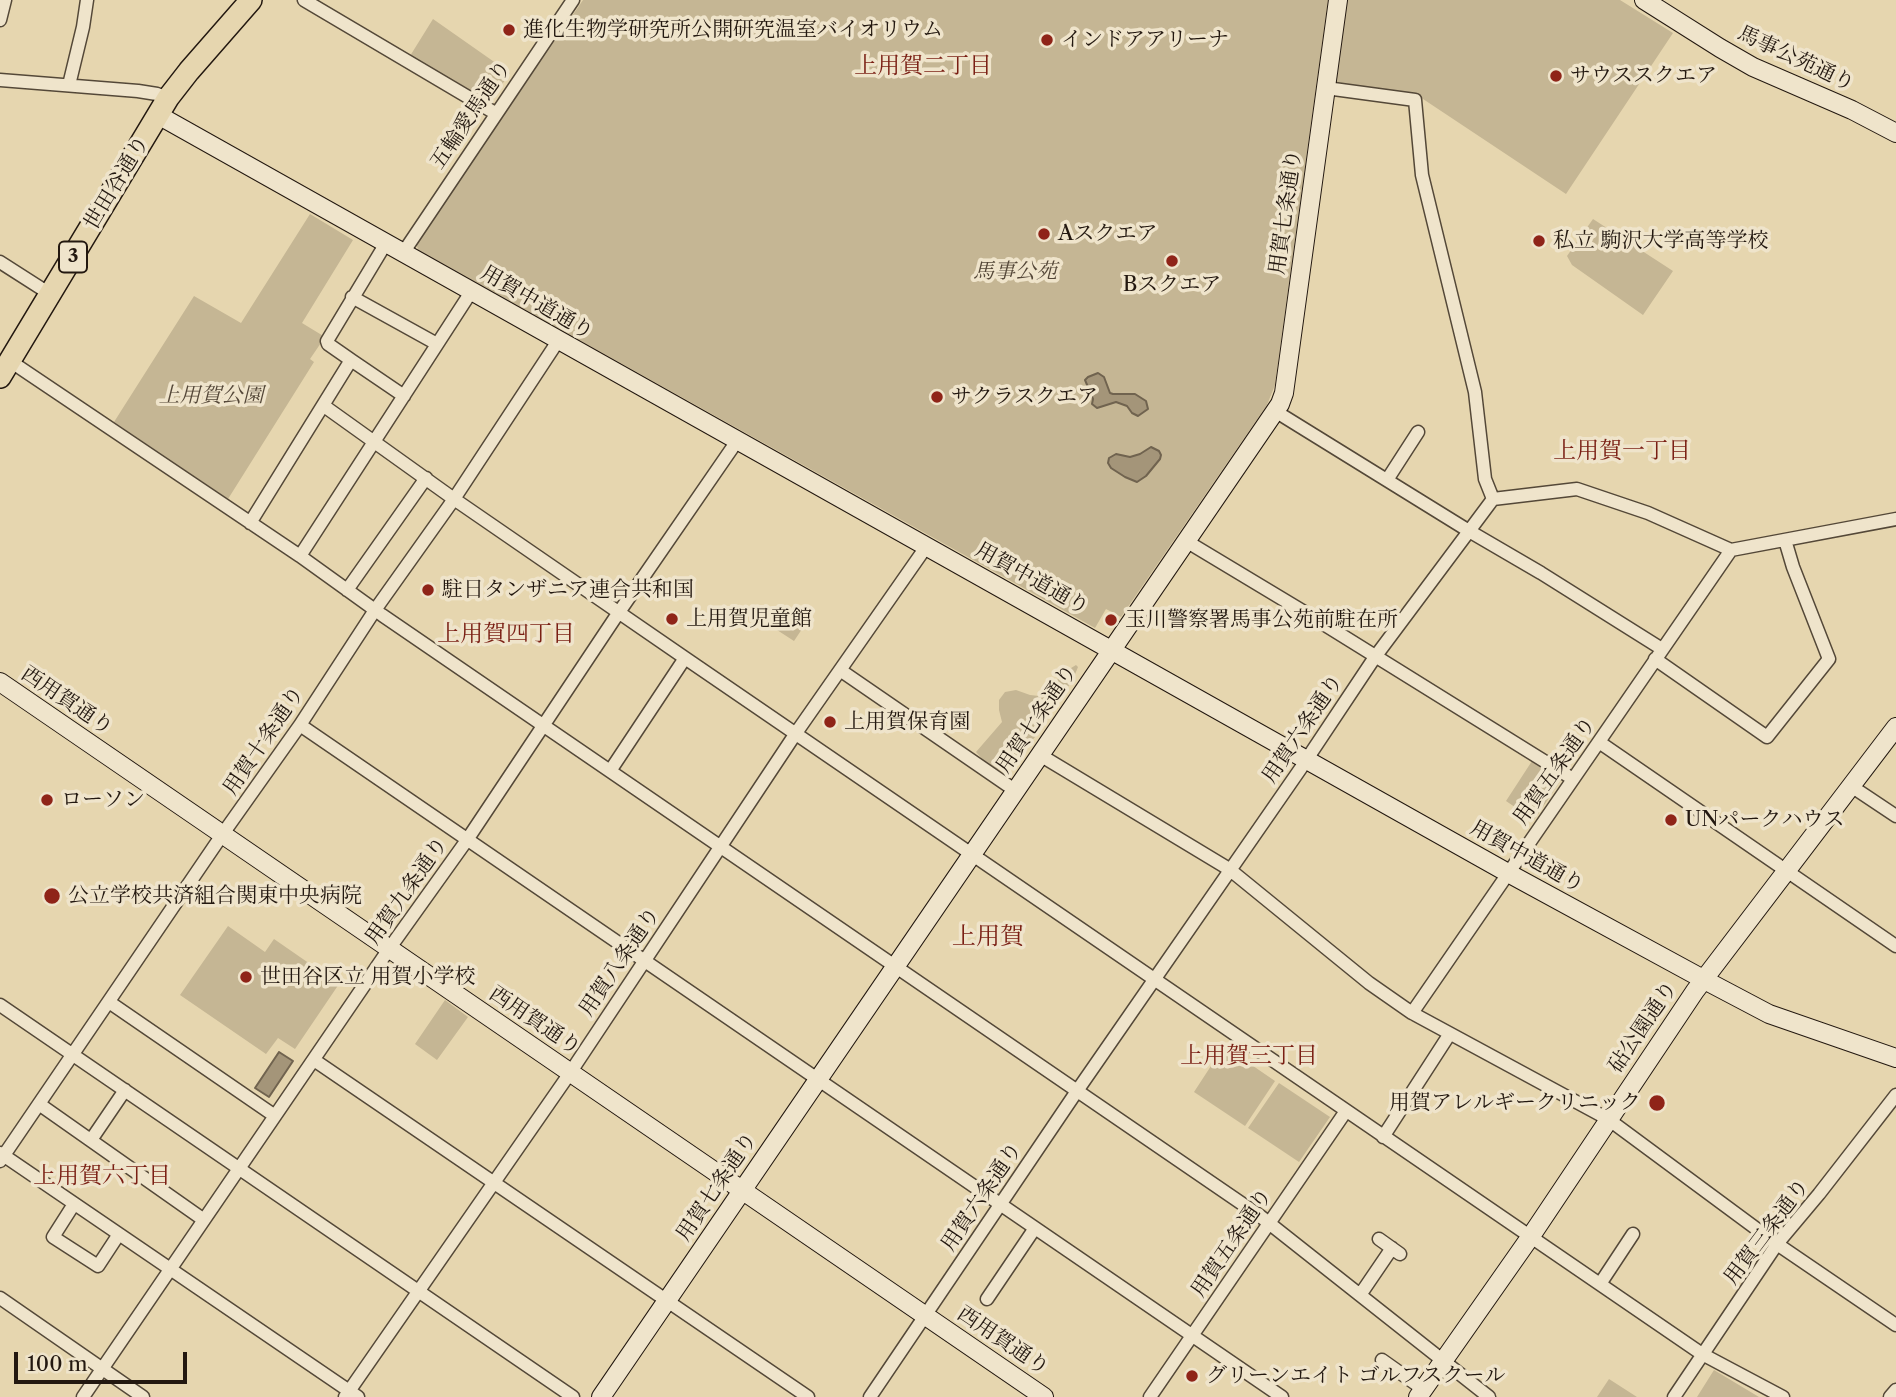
<!DOCTYPE html>
<html>
<head>
<meta charset="utf-8">
<style>
	body { margin:0 }
	#map { position:relative; width:1896px; height:1397px; overflow:hidden; background:#e6d6af; font-family:"Libre Caslon Text",serif }
	canvas { display:block }
	.scale { position:absolute; left:14px; top:1352px; width:173px; height:32px; box-sizing:border-box; border:4px solid #231810; border-top:0; padding-left:9px; font-size:21px; line-height:24px; white-space:nowrap; color:#231810; -webkit-text-stroke:5px #efe4cb; paint-order:stroke }
</style>
</head>
<body>
<div id="map">
<canvas width="1896" height="1397"></canvas>
<div class="scale">100 m</div>
</div>
<script>
const c = document.querySelector('canvas').getContext('2d');
c.lineJoin = 'round';
function fillPath(path, color) {
  c.fillStyle = color;
  c.fill(path, 'evenodd');
}
function poly(rows) {
  const path = new Path2D();
  for (const r of rows) {
    path.moveTo(r[0], r[1]);
    for (let i = 2; i < r.length; i += 2) path.lineTo(r[i], r[i + 1]);
  }
  return path;
}
function stroke(path, color, width, dash) {
  c.strokeStyle = color;
  c.lineWidth = width;
  c.lineCap = dash ? 'butt' : 'round';
  c.setLineDash(dash || []);
  c.stroke(path);
}
function label(font, color, halo, rows, align = 'center') {
  c.font = font + ' "Libre Caslon Text","Noto Serif JP",serif';
  c.lineWidth = 7;
  c.setLineDash([]);
  c.textBaseline = 'middle';
  c.strokeStyle = halo;
  c.fillStyle = color;
  for (const [text, x, y, turn = 0] of rows) {
    c.save();
    c.translate(x, y);
    c.rotate((+turn || 0) * Math.PI / 180);
    c.textAlign = isNaN(turn) ? turn : align;
    if (halo) c.strokeText(text, 0, 0);
    c.fillText(text, 0, 0);
    c.restore();
  }
}
const green = poly([
	[583,0,1328,0,1275,385,1267,405,1121,617,1106,609,1095,628,418,250,416,242],
	[1346,0,1620,0,1673,33,1566,194,1417,95,1331,84],
	[433,19,510,73,489,103,410,56],
	[310,214,353,240,302,323,325,337,310,359,314,362,228,499,114,422,194,296,241,323],
	[1593,219,1673,271,1643,315,1572,265,1567,256],
	[789,612,806,623,794,641,777,630],
	[1076,665,1078,667,1073,679,1040,731,1024,750,1010,770,995,769,984,761,976,752,1002,722,999,710,999,700,1005,692,1016,690,1030,695,1039,696,1045,693,1063,673],
	[1532,761,1561,780,1534,820,1506,801],
	[228,926,265,952,274,939,339,984,295,1049,278,1038,266,1054,180,995],
	[445,1000,468,1017,437,1060,415,1044],
	[1224,1046,1275,1081,1245,1126,1194,1092],
	[1279,1083,1330,1117,1299,1162,1248,1128],
	[1714,1370,1759,1397,1760,1397,1697,1397],
	[1609,1379,1637,1397,1597,1397]
]);
const water = poly([
	[1098,373,1104,377,1110,393,1113,394,1135,394,1146,401,1148,409,1138,416,1132,413,1127,406,1116,402,1097,408,1092,404,1093,399,1085,380,1088,377,1098,373],
	[1151,447,1159,451,1161,455,1160,459,1146,476,1137,482,1125,477,1111,468,1108,463,1109,458,1116,454,1130,457,1140,454,1151,447],
	[279,1052,293,1061,269,1097,255,1088,279,1052]
]);
const street = poly([
	[304,0,495,113],
	[0,20,5,0],
	[0,80,138,91,157,94,168,98],
	[69,85,83,27,87,0],
	[403,253,573,0],
	[0,262,50,294],
	[352,297,437,344],
	[351,360,404,396],
	[10,361,300,556,382,615,1260,1216,1489,1397],
	[324,406,454,499,685,658,1702,1354,1783,1397],
	[1275,411,1469,531,1541,573,1662,649],
	[1387,480,1418,432],
	[1493,499,1577,489,1648,513,1731,550,1896,519],
	[250,523,351,360,328,344,327,341,386,243],
	[1186,541,1314,618,1573,779],
	[300,556,471,292],
	[347,590,426,478],
	[1655,659,1767,737,1829,659,1793,567,1785,540],
	[840,670,1016,791],
	[300,725,1282,1397],
	[1599,742,1896,946],
	[1040,755,1229,869,1369,983,1412,1013,1608,1119,1777,1244,1896,1325],
	[610,771,685,658],
	[1851,786,1896,816],
	[109,1002,275,1116],
	[0,1005,573,1397],
	[1412,1013,1731,550],
	[314,1060,808,1397],
	[39,1104,204,1220],
	[1383,1137,1449,1035],
	[91,1140,125,1090],
	[0,1153,358,1397],
	[0,1161,222,835,300,725,375,610,454,499,558,341],
	[74,1204,53,1237,98,1266,119,1234],
	[1379,1239,1400,1254],
	[1600,1284,1633,1234],
	[1360,1295,1392,1248],
	[0,1298,143,1397],
	[987,1299,1035,1228],
	[1382,1360,1423,1389],
	[83,1397,389,949,467,840,615,618,737,441],
	[345,1397,570,1073,796,733,926,547],
	[870,1397,1077,1091,1301,768,1375,657,1493,499,1485,479,1475,392,1422,175,1415,100,1326,88],
	[1150,1397,1346,1111],
	[1674,1397,1777,1244,1819,1194,1896,1095],
	[1890,1397,1896,1390]
]);
const secondary = poly([
	[1644,0,1720,48,1753,67,1852,110,1896,133],
	[158,115,1508,873,1714,985,1769,1014,1896,1058],
	[0,682,1044,1397],
	[601,1397,1280,404,1284,393,1338,0],
	[1418,1397,1531,1236,1695,991,1896,727]
]);
const primary = poly([
	[0,377,168,98,189,71,251,0]
]);
const markers = [
	[509,30,7,"#8f2418"],
	[1047,40,7,"#8f2418"],
	[1556,76,7,"#8f2418"],
	[1044,234,7,"#8f2418"],
	[1539,241,7,"#8f2418"],
	[1172,261,7,"#8f2418"],
	[937,397,7,"#8f2418"],
	[428,590,7,"#8f2418"],
	[672,619,7,"#8f2418"],
	[1111,620,7,"#8f2418"],
	[830,722,7,"#8f2418"],
	[47,800,7,"#8f2418"],
	[1671,820,7,"#8f2418"],
	[52,896,9,"#8f2418"],
	[246,977,7,"#8f2418"],
	[1657,1103,9,"#8f2418"],
	[1192,1376,7,"#8f2418"]
];
const shields = [
	[73,257,28]
];
const shieldNames = [
	["3",73,257]
];
const poiNames = [
	["進化生物学研究所公開研究温室バイオリウム",523,30],
	["インドアアリーナ",1061,40],
	["サウススクエア",1570,76],
	["Aスクエア",1058,234],
	["私立 駒沢大学高等学校",1553,241],
	["Bスクエア",1172,285,"center"],
	["サクラスクエア",951,397],
	["駐日タンザニア連合共和国",442,590],
	["上用賀児童館",686,619],
	["玉川警察署馬事公苑前駐在所",1125,620],
	["上用賀保育園",844,722],
	["ローソン",61,800],
	["UNパークハウス",1685,820],
	["公立学校共済組合関東中央病院",68,896],
	["世田谷区立 用賀小学校",260,977],
	["用賀アレルギークリニック",1641,1103,"right"],
	["グリーンエイト ゴルフスクール",1206,1376]
];
const streetNames = [
	["馬事公苑通り",1796,59,25],
	["五輪愛馬通り",471,115,-56],
	["世田谷通り",117,183,-59],
	["用賀七条通り",1286,212,-82],
	["用賀中道通り",537,303,30],
	["用賀中道通り",1032,579,29],
	["西用賀通り",67,701,34],
	["用賀七条通り",1037,719,-56],
	["用賀六条通り",1303,729,-56],
	["用賀十条通り",264,741,-56],
	["用賀五条通り",1555,771,-55],
	["用賀中道通り",1527,857,29],
	["用賀九条通り",407,891,-55],
	["用賀八条通り",620,962,-56],
	["西用賀通り",535,1021,34],
	["砧公園通り",1643,1027,-56],
	["用賀七条通り",717,1187,-56],
	["用賀六条通り",982,1197,-56],
	["用賀三条通り",1767,1232,-53],
	["用賀五条通り",1232,1243,-56],
	["西用賀通り",1003,1341,34]
];
const parkNames = [
	["馬事公苑",1015,272],
	["上用賀公園",211,396]
];
const neighbourhoodNames = [
	["上用賀二丁目",923,66],
	["上用賀一丁目",1622,451],
	["上用賀四丁目",506,634],
	["上用賀三丁目",1249,1056],
	["上用賀六丁目",102,1176]
];
const quarterNames = [
	["上用賀",988,937]
];
fillPath(green, '#c5b694');
fillPath(water, '#a49579');
stroke(water, '#70634f', 2);
stroke(street, '#544838', 15);
stroke(secondary, '#231810', 20);
stroke(primary, '#231810', 24);
stroke(street, '#efe4cb', 12);
stroke(secondary, '#efe4cb', 18);
stroke(primary, '#e6d6af', 21);
for (const [x, y, r, color] of markers) {
  const dot = new Path2D();
  dot.arc(x, y, r, 0, 2 * Math.PI);
  c.fillStyle = color;
  c.fill(dot);
  stroke(dot, '#efe4cb', 2.5);
}
for (const [x, y, w] of shields) {
  const box = new Path2D();
  box.roundRect(x - w / 2, y - 15.5, w, 31, 5);
  c.fillStyle = '#efe4cb';
  c.fill(box);
  stroke(box, '#231810', 2);
}
label('bold 19px', '#231810', null, shieldNames);
label('21px', '#231810', '#efe4cb', poiNames, 'left');
label('21px', '#231810', '#efe4cb', streetNames);
label('italic 21px', '#544738', '#efe4cb', parkNames);
label('23px', '#7a1f14', '#efe4cb', neighbourhoodNames);
label('24px', '#7a1f14', '#efe4cb', quarterNames);
</script>
</body>
</html>
